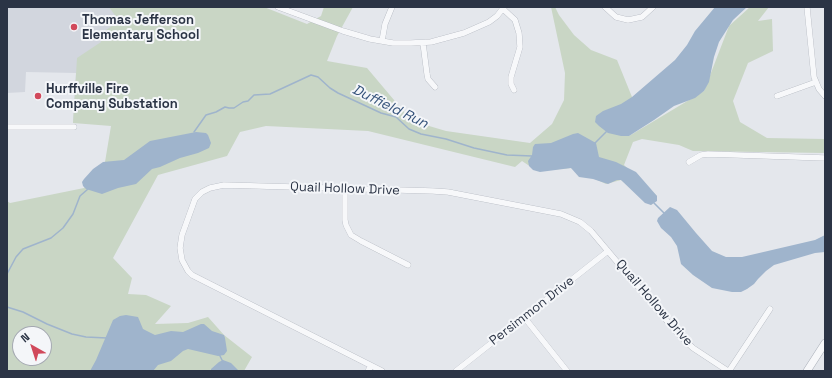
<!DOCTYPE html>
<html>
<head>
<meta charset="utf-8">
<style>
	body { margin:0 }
	#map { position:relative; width:832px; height:378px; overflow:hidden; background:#e4e7ec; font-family:"Space Grotesk",sans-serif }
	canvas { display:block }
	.frame { position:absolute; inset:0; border:8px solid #2b3445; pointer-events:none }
	.north { position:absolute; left:12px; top:326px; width:40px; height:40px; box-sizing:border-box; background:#f4f6f9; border:1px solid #a4a8b1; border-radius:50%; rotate:321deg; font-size:11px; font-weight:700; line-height:16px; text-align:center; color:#2b3445 }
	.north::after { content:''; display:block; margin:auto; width:14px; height:18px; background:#d1495b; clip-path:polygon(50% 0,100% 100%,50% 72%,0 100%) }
</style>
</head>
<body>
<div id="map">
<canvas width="832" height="378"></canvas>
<div class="frame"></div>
<div class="north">N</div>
</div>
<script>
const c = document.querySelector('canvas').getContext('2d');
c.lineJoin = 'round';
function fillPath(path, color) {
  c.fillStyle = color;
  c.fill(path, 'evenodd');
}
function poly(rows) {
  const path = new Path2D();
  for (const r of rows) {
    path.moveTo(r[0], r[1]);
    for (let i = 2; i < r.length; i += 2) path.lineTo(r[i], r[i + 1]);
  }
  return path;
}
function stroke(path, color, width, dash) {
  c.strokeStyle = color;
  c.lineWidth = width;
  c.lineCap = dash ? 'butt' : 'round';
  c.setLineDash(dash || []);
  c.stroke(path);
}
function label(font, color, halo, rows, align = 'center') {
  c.font = font + ' "Space Grotesk",sans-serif';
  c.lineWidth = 4;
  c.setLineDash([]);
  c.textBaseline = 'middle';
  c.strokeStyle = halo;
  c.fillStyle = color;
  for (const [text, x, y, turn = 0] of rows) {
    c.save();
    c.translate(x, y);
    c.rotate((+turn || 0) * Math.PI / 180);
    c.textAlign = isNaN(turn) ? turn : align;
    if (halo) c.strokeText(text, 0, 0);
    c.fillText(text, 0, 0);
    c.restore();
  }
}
const built = poly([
	[7,7,222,7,73,123,76,73,26,72,25,92,7,93]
]);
const green = poly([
	[109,7,264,7,307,24,321,16,324,7,353,7,337,36,327,61,367,68,405,113,419,123,446,131,530,143,552,124,564,100,565,73,551,7,555,7,559,15,574,35,591,50,617,60,632,97,629,136,704,91,729,26,750,7,769,7,758,21,772,19,773,51,748,63,733,101,740,122,767,138,825,139,825,153,693,151,679,145,642,139,633,142,624,165,657,196,651,205,621,180,606,184,571,168,537,171,522,161,515,167,368,131,266,126,240,132,227,156,158,175,113,258,132,278,128,294,146,295,171,306,155,324,188,323,208,317,224,335,252,357,244,371,7,371,7,201,10,203,84,188,105,162,111,126,73,123,77,58,101,42,99,35,119,21],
	[20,334,44,334,44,358,20,358]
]);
const water = poly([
	[715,7,747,7,733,20,719,42,714,57,709,82,704,91,695,98,674,106,654,120,629,136,621,136,608,133,599,126,595,122,596,116,603,111,621,104,632,97,675,60,687,45,695,31],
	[196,132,206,133,208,135,211,143,209,148,198,153,180,158,160,167,152,169,136,184,118,188,102,194,86,189,83,186,82,182,84,179,93,169,103,162,124,160,150,141],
	[578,133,596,143,599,157,616,162,636,172,657,196,657,201,651,205,645,203,621,180,617,180,608,184,593,179,579,177,571,168,540,172,533,170,529,166,528,161,532,155,533,147,535,144,551,143,573,134],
	[670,207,677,210,696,233,712,251,726,257,742,257,815,240,825,235,825,252,815,253,774,265,766,271,758,279,754,284,747,289,741,292,732,292,712,288,693,275,681,264,677,246,671,237,661,228,657,221,658,218],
	[126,315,138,317,143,329,155,335,171,331,183,332,201,324,204,324,212,331,224,335,225,338,227,351,224,355,218,356,188,349,183,351,171,361,158,365,153,371,90,371,96,360,113,320,120,316],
	[223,360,231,363,239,371,211,371,211,369,219,362]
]);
const stream = poly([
	[194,132,206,115,216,112,225,107,229,108,234,108,243,102,248,101,254,95,270,94,311,75,318,77,330,88,338,93,381,113,396,117,409,129,421,134,446,139,474,148,507,155,532,156],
	[594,144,607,131],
	[654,203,664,213],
	[7,274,16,257,23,249,51,238,63,228,73,214,80,196,88,189],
	[7,307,23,312,47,324,72,334,86,337,107,338],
	[219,354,223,362]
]);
const minor = poly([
	[278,7,343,31,370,39,393,43,411,43,431,42,464,33,489,22,497,16,504,7],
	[605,7,616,17,628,20,642,17,653,7],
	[807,7,814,77,819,89,825,96],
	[503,9,515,20,519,33,520,47,511,77,511,84,514,90],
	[382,41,385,24,392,7],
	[423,43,427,74,428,79,435,87],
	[777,96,816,82],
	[7,127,74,127],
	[689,162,701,155,708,154,825,158],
	[345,189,345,220,346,225,351,235,361,241,408,265],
	[524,317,567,371],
	[368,371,371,366],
	[382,371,192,275,188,271,182,260,180,248,182,235,195,199,202,192,210,188,224,185,433,191,448,192,561,214,580,222,591,231,678,334,693,348,728,371],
	[456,371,608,251],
	[729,371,770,309]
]);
const tertiary = poly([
	[807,371,825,343]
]);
const markers = [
	[74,27,4,"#d1495b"],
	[38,96,4,"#d1495b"]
];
const poiNames = [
	["Thomas Jefferson",82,20],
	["Elementary School",82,35],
	["Hurffville Fire",46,89],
	["Company Substation",46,104]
];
const streetNames = [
	["Quail Hollow Drive",345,189,2],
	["Quail Hollow Drive",654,303,49],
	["Persimmon Drive",532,311,-38]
];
const waterNames = [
	["Duffield Run",390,107,26]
];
fillPath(built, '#d2d6de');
fillPath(green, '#c9d6c5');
fillPath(water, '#9fb4cc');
stroke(stream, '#9fb4cc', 1.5);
stroke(minor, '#a9aeb7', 6);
stroke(tertiary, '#a9aeb7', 8);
stroke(minor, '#f7f8fa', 5.5);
stroke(tertiary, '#f7f8fa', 7);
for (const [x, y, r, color] of markers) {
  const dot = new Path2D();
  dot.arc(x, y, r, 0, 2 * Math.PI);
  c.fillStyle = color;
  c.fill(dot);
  stroke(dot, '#f4f6f9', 1.5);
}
label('bold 13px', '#2b3445', '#f4f6f9', poiNames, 'left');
label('13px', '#2b3445', '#f4f6f9', streetNames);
label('italic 14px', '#34527a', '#f4f6f9', waterNames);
</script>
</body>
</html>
